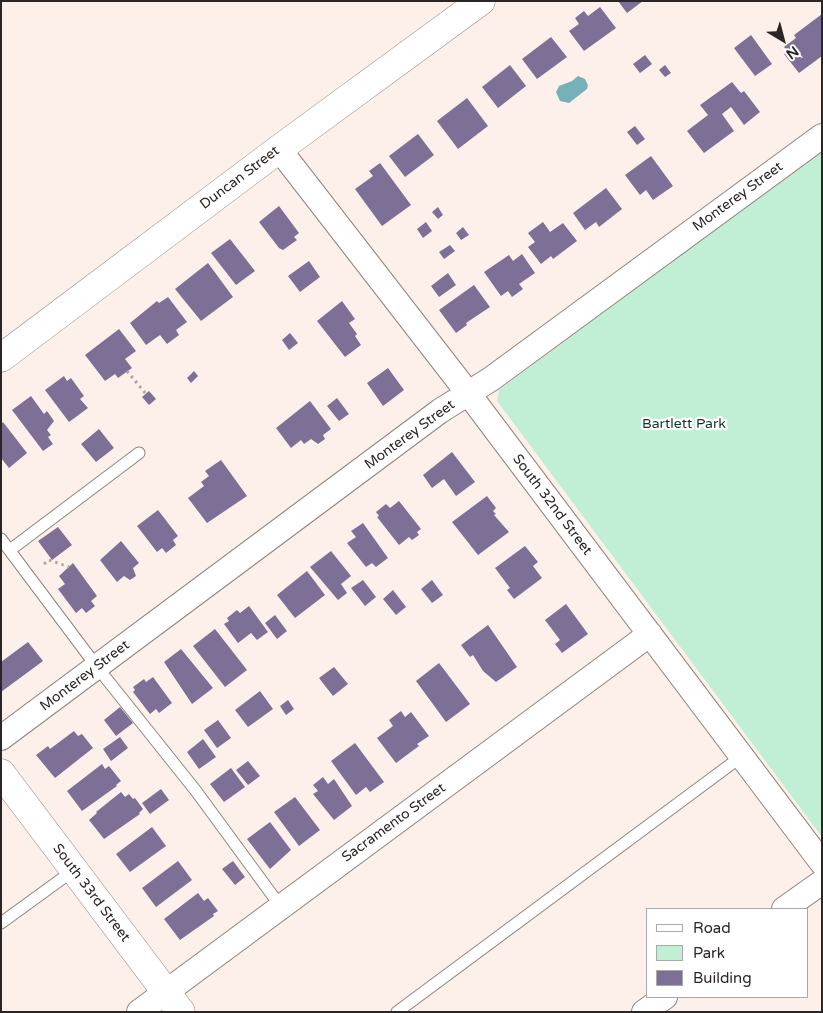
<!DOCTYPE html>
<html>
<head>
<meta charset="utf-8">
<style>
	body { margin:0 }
	#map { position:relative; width:823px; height:1013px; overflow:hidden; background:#fdf0eb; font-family:"Varela Round",sans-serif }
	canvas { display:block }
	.frame { position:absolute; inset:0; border:2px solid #2b2625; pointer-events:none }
	.legend { position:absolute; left:646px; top:908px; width:162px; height:90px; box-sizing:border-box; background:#fff; border:1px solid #aaa8a8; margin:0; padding:6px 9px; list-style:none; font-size:15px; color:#2b2625 }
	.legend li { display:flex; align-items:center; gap:10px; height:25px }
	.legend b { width:25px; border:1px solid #aaa8a8 }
	.north { position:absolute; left:758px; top:15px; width:50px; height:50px; -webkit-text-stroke:4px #fff; paint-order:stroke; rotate:143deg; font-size:14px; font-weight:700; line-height:20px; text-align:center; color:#2b2625 }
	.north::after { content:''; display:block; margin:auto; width:18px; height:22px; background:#2b2625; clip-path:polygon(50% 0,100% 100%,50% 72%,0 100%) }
</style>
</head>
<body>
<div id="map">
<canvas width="823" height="1013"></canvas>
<div class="frame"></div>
<ul class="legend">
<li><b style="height:6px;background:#fff"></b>Road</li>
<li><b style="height:14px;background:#c0efd5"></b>Park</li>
<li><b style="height:14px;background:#7d6f96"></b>Building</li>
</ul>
<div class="north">N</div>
</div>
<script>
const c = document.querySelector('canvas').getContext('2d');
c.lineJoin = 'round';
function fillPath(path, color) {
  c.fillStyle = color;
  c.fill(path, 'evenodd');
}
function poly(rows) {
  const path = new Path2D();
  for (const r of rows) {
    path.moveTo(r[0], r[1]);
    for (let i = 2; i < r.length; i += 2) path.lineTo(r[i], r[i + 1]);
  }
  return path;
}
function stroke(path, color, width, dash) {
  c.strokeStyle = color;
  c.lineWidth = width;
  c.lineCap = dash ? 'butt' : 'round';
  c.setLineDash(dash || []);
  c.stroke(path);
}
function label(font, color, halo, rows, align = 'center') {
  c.font = font + ' "Varela Round",sans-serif';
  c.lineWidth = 4.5;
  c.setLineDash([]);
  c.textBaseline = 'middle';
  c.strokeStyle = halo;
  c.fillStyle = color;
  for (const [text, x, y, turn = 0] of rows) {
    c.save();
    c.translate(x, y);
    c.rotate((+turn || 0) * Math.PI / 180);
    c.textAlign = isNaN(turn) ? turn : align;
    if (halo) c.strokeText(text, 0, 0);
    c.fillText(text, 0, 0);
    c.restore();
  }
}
const green = poly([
	[822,150,822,837,497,401,499,390]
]);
const water = poly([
	[578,76,585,79,588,85,587,89,569,103,560,101,556,92,559,86,572,81]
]);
const building = poly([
	[618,1,643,1,627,13],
	[600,7,616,28,584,51,569,31,579,24,575,18,584,11,588,16],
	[822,14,822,56,799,73,784,54,787,51,784,47,796,38,794,35],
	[751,35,772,64,755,76,734,48],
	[551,37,567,57,537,79,522,59],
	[645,55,652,64,640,73,633,64],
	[510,65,526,86,498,108,482,87],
	[665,65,671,73,665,77,659,70],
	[732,82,741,93,744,91,760,112,744,125,731,107,722,114,734,131,704,153,687,131,708,115,700,105],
	[467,98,488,126,458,149,437,121],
	[635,126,645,139,637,145,627,132],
	[418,134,434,155,405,177,389,156],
	[651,156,673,186,653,200,646,190,640,195,625,175],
	[380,163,411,205,382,226,355,189,373,176,369,171],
	[606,188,622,209,599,227,596,222,585,230,573,213],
	[279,206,299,233,294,237,297,240,283,250,279,248,259,222],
	[438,207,443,215,438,219,432,212],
	[426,222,432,231,423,238,417,229],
	[543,222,550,232,563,223,577,241,553,259,551,256,541,264,528,247,535,242,528,233],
	[463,227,469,235,461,240,456,233],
	[230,239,255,271,236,285,211,253],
	[450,245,455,251,444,259,439,252],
	[522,254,535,273,519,284,523,289,512,297,508,291,501,296,484,272,509,255,513,261],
	[309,261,320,277,300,292,288,276],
	[208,263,233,297,201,321,175,289],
	[448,273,456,285,439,297,431,286],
	[474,285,490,307,466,323,467,325,456,333,439,310],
	[168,297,187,322,176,330,179,335,167,344,160,335,146,345,130,323,157,301,159,303],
	[342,301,355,319,349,323,357,334,355,336,361,345,345,357,317,321],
	[119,329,136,351,125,359,132,368,118,378,115,374,105,381,85,355],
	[290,333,298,343,289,350,282,340],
	[388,368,404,390,383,406,367,383],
	[194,371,198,376,191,383,187,378],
	[64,376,67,381,71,378,84,396,80,399,88,408,69,422,45,390],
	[149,391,156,399,149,405,142,397],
	[31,396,44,414,47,411,54,421,47,430,51,435,48,437,53,444,43,451,12,410],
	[337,398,349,414,339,421,327,406],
	[310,401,331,429,323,435,325,439,318,444,311,439,304,444,301,440,291,448,276,428],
	[3,422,27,453,9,468,1,458,1,424],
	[99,429,114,448,96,462,81,444],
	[452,452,475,482,456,496,444,479,432,488,423,475],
	[221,460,247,496,207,523,188,498,204,486,201,482,209,476,205,471],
	[487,496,496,508,493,511,496,514,494,515,509,532,478,555,452,522],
	[399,501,421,529,417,532,419,535,412,540,409,537,399,545,377,517,379,516,376,512,386,504,390,508],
	[158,510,178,536,173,540,176,545,166,553,162,548,157,552,137,526],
	[363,523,388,558,376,567,372,563,366,567,347,543,356,537,351,531],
	[58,527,72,545,52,560,38,541],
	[121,541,139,563,133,568,136,576,130,580,124,576,117,582,100,560],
	[525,546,538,562,533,566,542,578,514,599,507,590,510,588,495,568],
	[331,551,351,576,341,584,347,593,338,600,310,567],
	[73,563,97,596,91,601,95,606,86,613,82,608,76,613,58,589,65,584,59,576],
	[307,571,325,595,295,618,277,595],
	[363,580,376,597,365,606,351,588],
	[432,580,443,595,432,603,421,589],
	[393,590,406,607,396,615,383,599],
	[566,604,588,634,562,653,555,644,560,640,545,620],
	[249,606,268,632,257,640,251,633,238,643,224,624,229,621,227,618,237,610,240,613],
	[275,615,287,631,277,639,265,623],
	[488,625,517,667,496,682,483,671,473,655,470,657,461,645],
	[215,629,247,670,225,687,193,646],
	[28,642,43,661,1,692,1,662],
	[181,649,213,688,192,704,164,662],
	[439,663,470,704,446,722,416,681],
	[334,667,348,684,333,696,319,678],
	[153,677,172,703,159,713,156,709,150,714,133,692,135,690,133,687,144,679,146,682],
	[260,691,273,709,248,727,235,710],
	[288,700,294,709,286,715,280,706],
	[120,707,133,723,116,736,104,720],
	[401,711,405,717,411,712,429,736,417,744,419,746,396,763,377,738,393,726,389,720],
	[218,720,231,738,217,748,204,730],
	[74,731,78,736,82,734,93,748,55,778,36,755,48,746,50,749],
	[120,737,128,748,111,761,103,749],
	[203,739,216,757,199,769,187,752],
	[355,743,384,782,370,792,366,787,356,795,331,761],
	[248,761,260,776,248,785,236,770],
	[102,764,105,769,109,766,121,781,116,785,117,786,82,811,67,791],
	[231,768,245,787,224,802,210,784],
	[323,777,328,784,334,779,352,806,334,820,313,794,318,791,313,785],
	[161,789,169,800,150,814,142,803],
	[121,792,125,797,129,794,133,799,135,798,143,809,139,813,140,814,104,839,89,820,97,813,96,812],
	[295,797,320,830,299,846,274,812],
	[270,822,291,850,270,869,247,839],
	[152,827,166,846,130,872,116,854],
	[178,861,192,880,156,907,142,888],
	[233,861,245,877,235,885,222,869],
	[198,893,204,901,208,898,218,911,213,914,214,916,180,940,164,919]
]);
const path = poly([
	[127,371,146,394],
	[44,564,49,560,69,567]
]);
const service = poly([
	[1,539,97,667,196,791,281,907],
	[10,550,139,453],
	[1,923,74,870],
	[397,1012,742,756]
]);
const minor = poly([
	[279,149,468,393,822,863],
	[1,738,440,411,491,379,822,136],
	[784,909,822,882],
	[139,1012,650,634],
	[644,1012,665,997]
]);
const tertiary = poly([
	[1,358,279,149,481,1],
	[1,773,181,1012]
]);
const streetNames = [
	["Duncan Street",240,178,-37],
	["Monterey Street",738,197,-36],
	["Monterey Street",410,435,-36],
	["South 32nd Street",552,505,53],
	["Monterey Street",85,676,-37],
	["Sacramento Street",394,823,-36],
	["South 33rd Street",91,893,53]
];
const parkNames = [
	["Bartlett Park",684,424]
];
fillPath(green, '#c0efd5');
fillPath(water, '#76b0b9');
fillPath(building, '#7d6f96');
stroke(service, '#90847f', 13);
stroke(minor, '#90847f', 26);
stroke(tertiary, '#90847f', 29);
stroke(path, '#afa5a2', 3, [2.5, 4]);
stroke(service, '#fff', 11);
stroke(minor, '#fff', 24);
stroke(tertiary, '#fff', 28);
label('14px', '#2b2625', '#fff', streetNames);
label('14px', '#113827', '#fff', parkNames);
</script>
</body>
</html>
